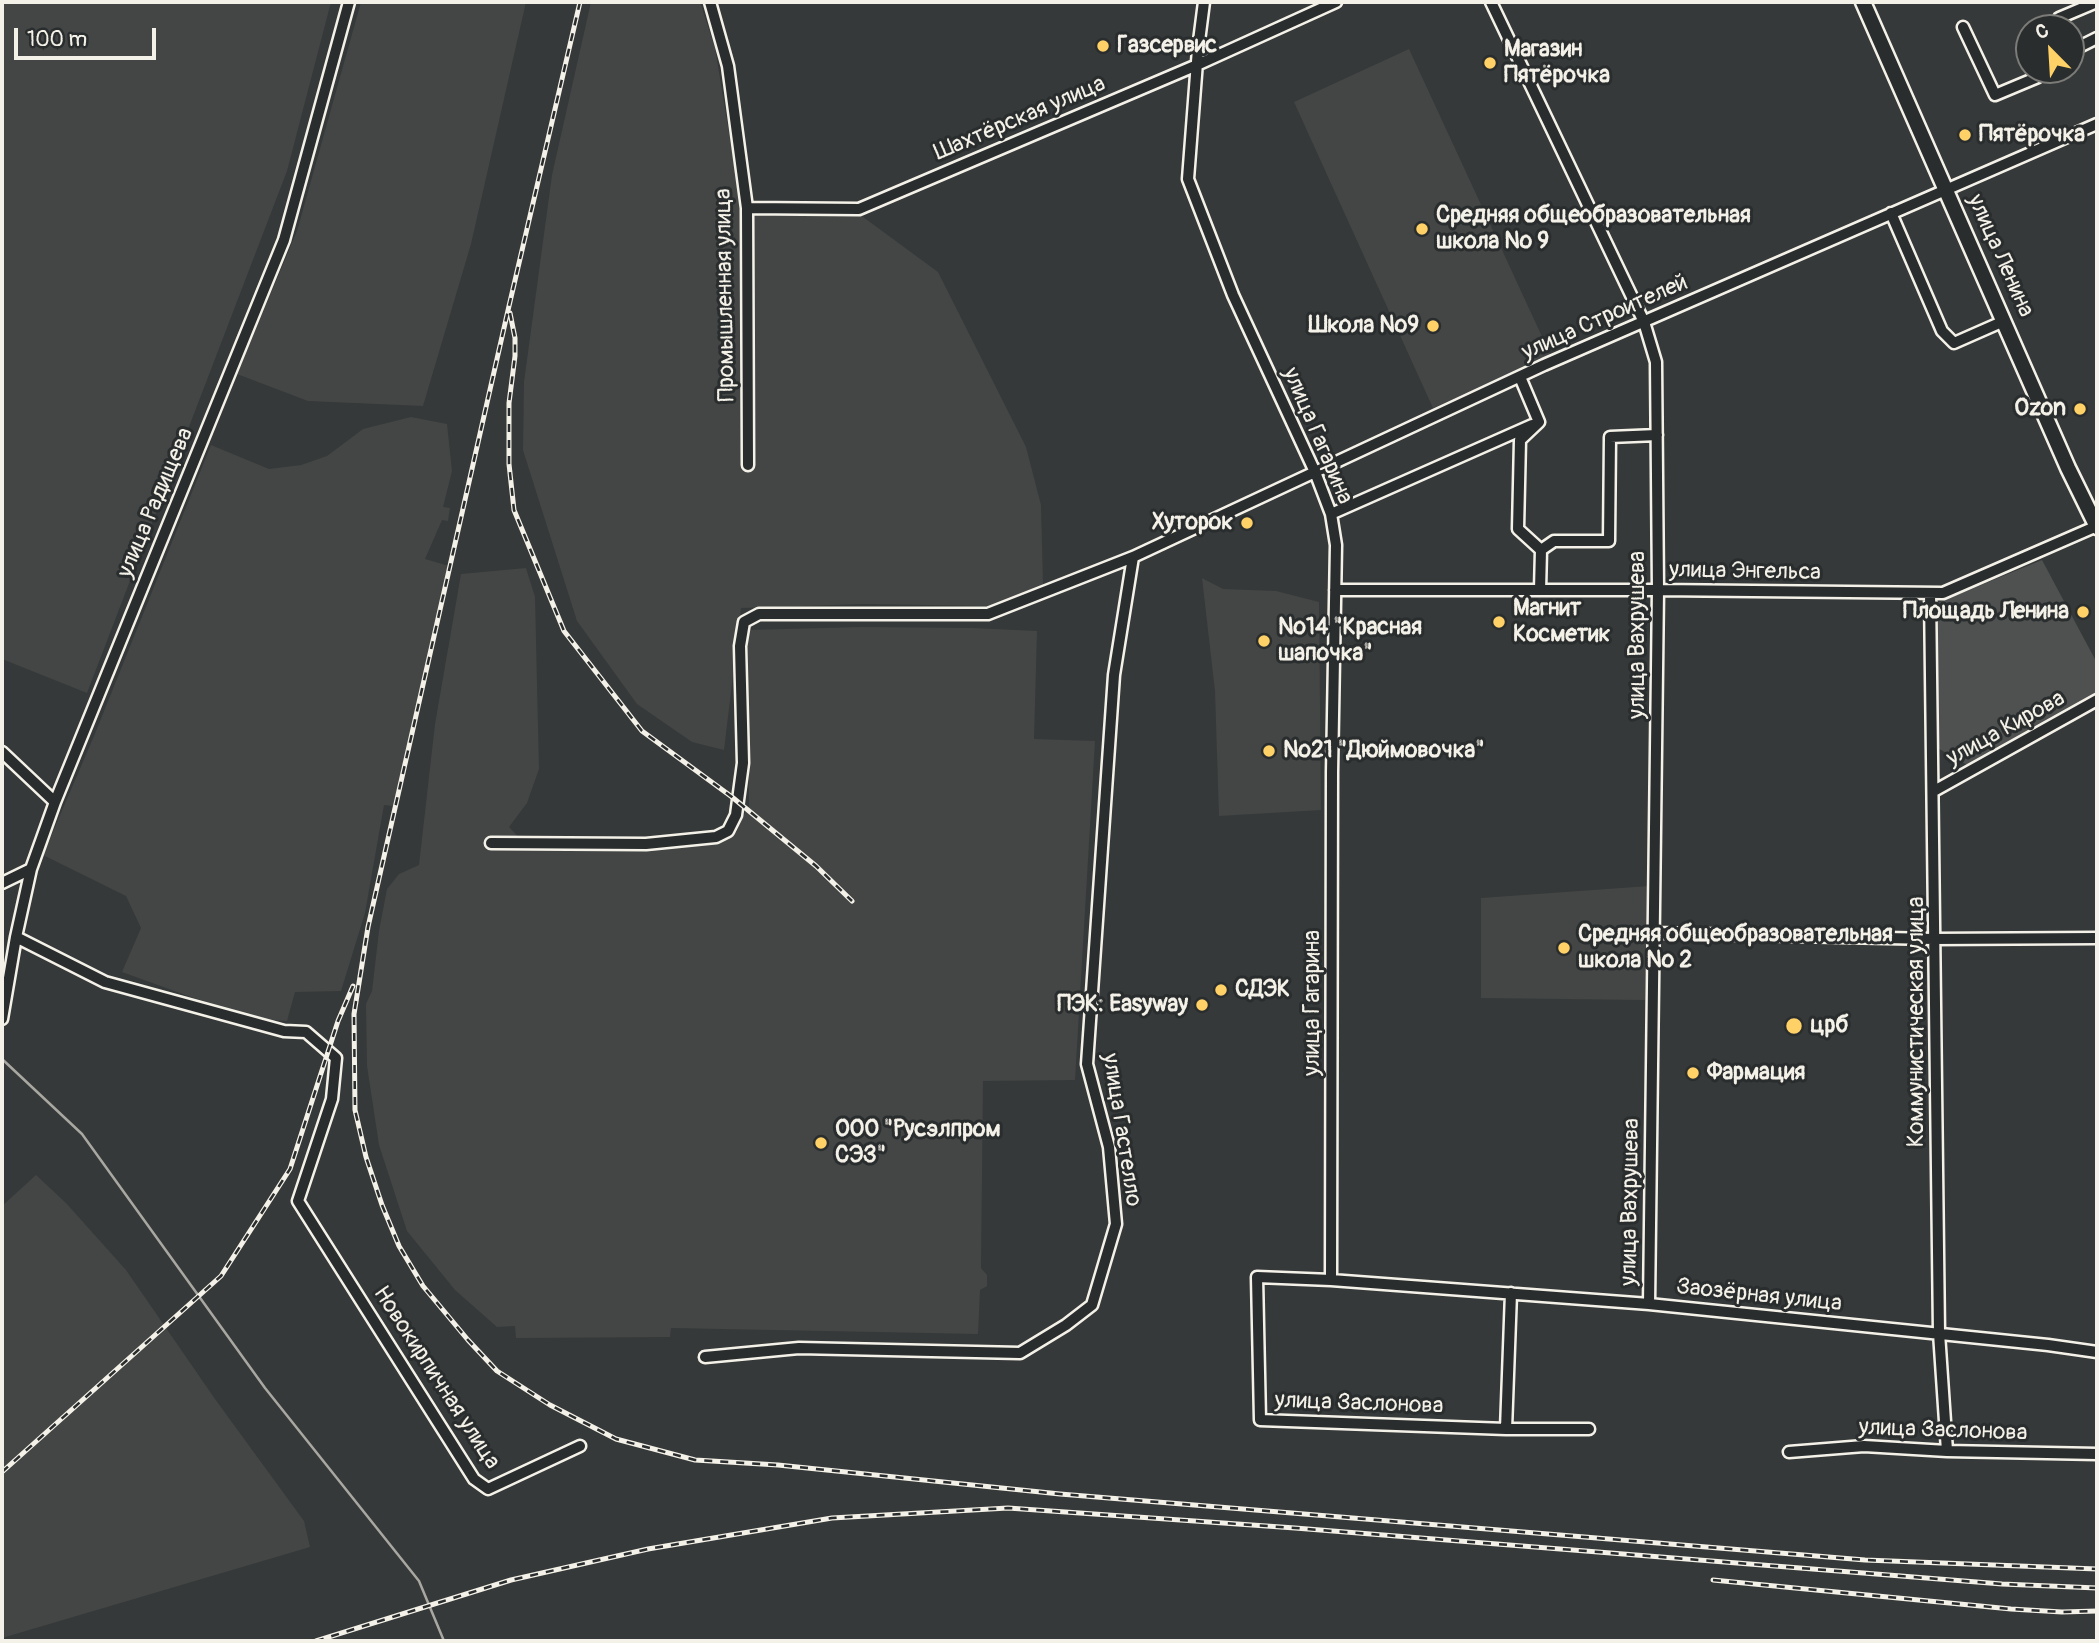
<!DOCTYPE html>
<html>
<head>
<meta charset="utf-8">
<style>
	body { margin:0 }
	#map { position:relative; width:2099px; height:1643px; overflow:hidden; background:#363939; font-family:Pangolin,sans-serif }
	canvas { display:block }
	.frame { position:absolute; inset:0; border:4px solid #f4f1e8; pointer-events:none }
	.north { position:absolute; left:2015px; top:14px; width:70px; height:70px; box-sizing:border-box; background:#2a2d2e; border:2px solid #7b7b78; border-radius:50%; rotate:336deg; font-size:19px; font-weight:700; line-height:28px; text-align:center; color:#f4f1e8 }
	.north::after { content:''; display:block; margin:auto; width:24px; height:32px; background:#ffd166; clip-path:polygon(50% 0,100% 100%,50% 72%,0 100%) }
	.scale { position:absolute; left:14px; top:28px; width:142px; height:32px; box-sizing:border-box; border:4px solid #f4f1e8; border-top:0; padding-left:9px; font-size:21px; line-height:24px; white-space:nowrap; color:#f4f1e8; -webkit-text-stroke:5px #2a2d2e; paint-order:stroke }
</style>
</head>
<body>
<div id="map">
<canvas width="2099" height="1643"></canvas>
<div class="frame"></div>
<div class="north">С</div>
<div class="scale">100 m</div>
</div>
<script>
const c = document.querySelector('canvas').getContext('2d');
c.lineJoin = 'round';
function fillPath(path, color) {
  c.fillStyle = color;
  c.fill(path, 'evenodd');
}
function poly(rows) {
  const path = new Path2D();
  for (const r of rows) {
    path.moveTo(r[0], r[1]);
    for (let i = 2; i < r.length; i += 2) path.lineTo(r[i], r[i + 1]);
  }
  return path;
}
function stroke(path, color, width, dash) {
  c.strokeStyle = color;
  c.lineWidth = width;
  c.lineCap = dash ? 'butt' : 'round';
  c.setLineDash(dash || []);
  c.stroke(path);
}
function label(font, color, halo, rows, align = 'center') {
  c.font = font + ' Pangolin,sans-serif';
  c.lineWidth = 6;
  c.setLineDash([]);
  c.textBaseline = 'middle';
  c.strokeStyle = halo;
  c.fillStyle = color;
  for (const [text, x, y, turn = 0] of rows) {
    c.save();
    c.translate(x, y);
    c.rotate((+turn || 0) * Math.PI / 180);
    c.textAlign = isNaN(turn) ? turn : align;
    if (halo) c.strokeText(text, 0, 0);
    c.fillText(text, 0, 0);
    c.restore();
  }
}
const built = poly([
	[2,2,331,2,287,171,87,693,2,659],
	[361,2,526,2,471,244,423,406,308,401,237,374,297,231],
	[591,2,700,2,715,48,742,212,859,214,938,272,1026,447,1041,505,1043,585,991,606,863,604,741,608,724,750,692,742,637,704,577,621,523,450,524,382,552,175],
	[1409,49,1551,356,1433,408,1294,102],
	[411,417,447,424,452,471,443,507,450,508,448,521,442,520,425,559,449,566,393,806,384,805,365,913,341,991,295,992,287,1021,260,1019,191,997,122,972,141,928,126,896,43,855,94,736,211,445,269,469,301,465,327,456,363,429],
	[526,568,535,597,539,769,527,803,509,827,529,848,638,851,700,844,727,839,737,831,742,818,749,806,747,630,862,627,972,628,1037,631,1034,739,1095,741,1075,1080,983,1081,981,1268,987,1275,987,1286,980,1290,978,1334,671,1328,670,1337,516,1338,515,1326,497,1327,455,1290,407,1231,379,1145,367,1066,366,1004,372,991,379,931,387,889,399,874,419,865,435,724,461,574],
	[1202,578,1223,589,1276,591,1319,602,1321,810,1219,816,1215,691],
	[1649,886,1645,1000,1481,998,1481,898],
	[36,1175,66,1203,126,1270,215,1399,304,1521,310,1547,2,1638,2,1206]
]);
const green = poly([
	[2042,560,2097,663,2097,696,1969,766,1936,747,1937,603]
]);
const stream = poly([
	[2,1059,82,1134,265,1388,419,1581,444,1641]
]);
const street = poly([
	[710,2,728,66,747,208,748,465],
	[1204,2,1198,49,1188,179,1233,295,1315,472,1331,514,1336,545,1332,772,1331,1280],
	[1491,2,1644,322,1656,362,1658,590,1649,1304],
	[1963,27,1995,95,2038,77,2040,70],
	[2063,28,2059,18,2097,2],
	[2071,51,2097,38],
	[747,208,859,209,1197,65,1336,2],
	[1891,213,1942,331,1954,343,2004,321],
	[1520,377,1539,422,1520,440,1518,529,1541,550,1540,590],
	[1331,514,1532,425],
	[1541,550,1554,541,1609,541,1610,437,1657,435],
	[1335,590,1658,590,1943,593,2097,526],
	[1930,593,1939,1333,1947,1451],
	[2,752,55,802],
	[1934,791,2097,700],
	[491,843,646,844,716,837,728,831,736,815,743,763,740,646,744,622,759,614,988,614,1133,557,1544,365,2097,124],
	[2,883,31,869],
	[1654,933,1933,939,2097,938],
	[16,937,105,982,284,1031,306,1032,336,1058,332,1099,298,1201,474,1479,488,1489,580,1446],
	[2,1019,16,937,31,869,55,802,284,240,349,2],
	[705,1357,799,1348,1020,1353,1066,1325,1092,1305,1116,1224,1109,1147,1087,1064,1114,675,1133,557],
	[1506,1429,1511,1293],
	[1589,1429,1506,1429,1260,1420,1257,1277,1331,1280,1649,1304,2048,1345,2097,1352],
	[1789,1452,1864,1446,1947,1451,2097,1454]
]);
const secondary = poly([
	[1863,2,2068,468,2097,527]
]);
const rail = poly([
	[580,2,509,306,368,927,354,1014,355,1110,366,1157,382,1205,399,1246,423,1286,468,1340,497,1371,550,1405,616,1439,695,1460,778,1465,1060,1494,1865,1560,2097,1569],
	[510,313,515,338,515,356,509,403,509,464,514,510,564,631,642,731,732,797,816,866,852,901],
	[2,1472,221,1276,290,1169,338,1021,353,986],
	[1713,1580,2011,1609,2062,1612,2097,1611],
	[316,1641,511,1580,648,1549,832,1518,1008,1508,1295,1528,2002,1584,2097,1588]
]);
const markers = [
	[1103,46,7,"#ffd166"],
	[1490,63,7,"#ffd166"],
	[1965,135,7,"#ffd166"],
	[1422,229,7,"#ffd166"],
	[1433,326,7,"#ffd166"],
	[2080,409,7,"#ffd166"],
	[1247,523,7,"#ffd166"],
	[2083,612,7,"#ffd166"],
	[1499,622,7,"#ffd166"],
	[1264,641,7,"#ffd166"],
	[1269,751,7,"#ffd166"],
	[1564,948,7,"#ffd166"],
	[1221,990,7,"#ffd166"],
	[1202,1005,7,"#ffd166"],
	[1794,1026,9,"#ffd166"],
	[1693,1073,7,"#ffd166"],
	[821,1143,7,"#ffd166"]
];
const poiNames = [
	["Газсервис",1117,46],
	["Магазин",1504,50],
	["Пятёрочка",1504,76],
	["Пятёрочка",1979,135],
	["Средняя общеобразовательная",1436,216],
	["школа № 9",1436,242],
	["Школа №9",1419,326,"right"],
	["Ozon",2066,409,"right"],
	["Хуторок",1233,523,"right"],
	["Магнит",1513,609],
	["Косметик",1513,635],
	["Площадь Ленина",2069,612,"right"],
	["№14 \"Красная",1278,628],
	["шапочка\"",1278,654],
	["№21 \"Дюймовочка\"",1283,751],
	["Средняя общеобразовательная",1578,935],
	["школа № 2",1578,961],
	["СДЭК",1235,990],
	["ПЭК: Easyway",1188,1005,"right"],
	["црб",1810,1026],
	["Фармация",1707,1073],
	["ООО \"Русэлпром",835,1130],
	["СЭЗ\"",835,1156]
];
const streetNames = [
	["Шахтёрская улица",1020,119,-23],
	["улица Ленина",2000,256,66],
	["Промышленная улица",726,295,-91],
	["улица Строителей",1605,318,-24],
	["улица Гагарина",1317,436,67],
	["улица Радищева",156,503,-67],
	["улица Энгельса",1745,572,1],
	["улица Вахрушева",1638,635,-90],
	["улица Кирова",2006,729,-29],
	["улица Гагарина",1313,1003,-90],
	["Коммунистическая улица",1917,1022,-90],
	["улица Гастелло",1121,1130,81],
	["улица Вахрушева",1631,1202,-89],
	["Заозёрная улица",1759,1296,6],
	["Новокирпичная улица",436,1378,57],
	["улица Заслонова",1359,1404,2],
	["улица Заслонова",1943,1431,2]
];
fillPath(built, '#434645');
fillPath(green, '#4e514f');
stroke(stream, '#a8a7a1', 2.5);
stroke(street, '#f4f1e8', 15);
stroke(secondary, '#f4f1e8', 19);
stroke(street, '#2a2d2e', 10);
stroke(secondary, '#2a2d2e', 14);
stroke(rail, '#f4f1e8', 5);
stroke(rail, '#2a2d2e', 2.5, [8]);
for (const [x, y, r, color] of markers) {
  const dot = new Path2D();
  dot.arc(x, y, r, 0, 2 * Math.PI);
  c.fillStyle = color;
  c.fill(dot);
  stroke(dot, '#2a2d2e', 2.5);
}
label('bold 23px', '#f4f1e8', '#2a2d2e', poiNames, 'left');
label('23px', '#f4f1e8', '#2a2d2e', streetNames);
</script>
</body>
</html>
